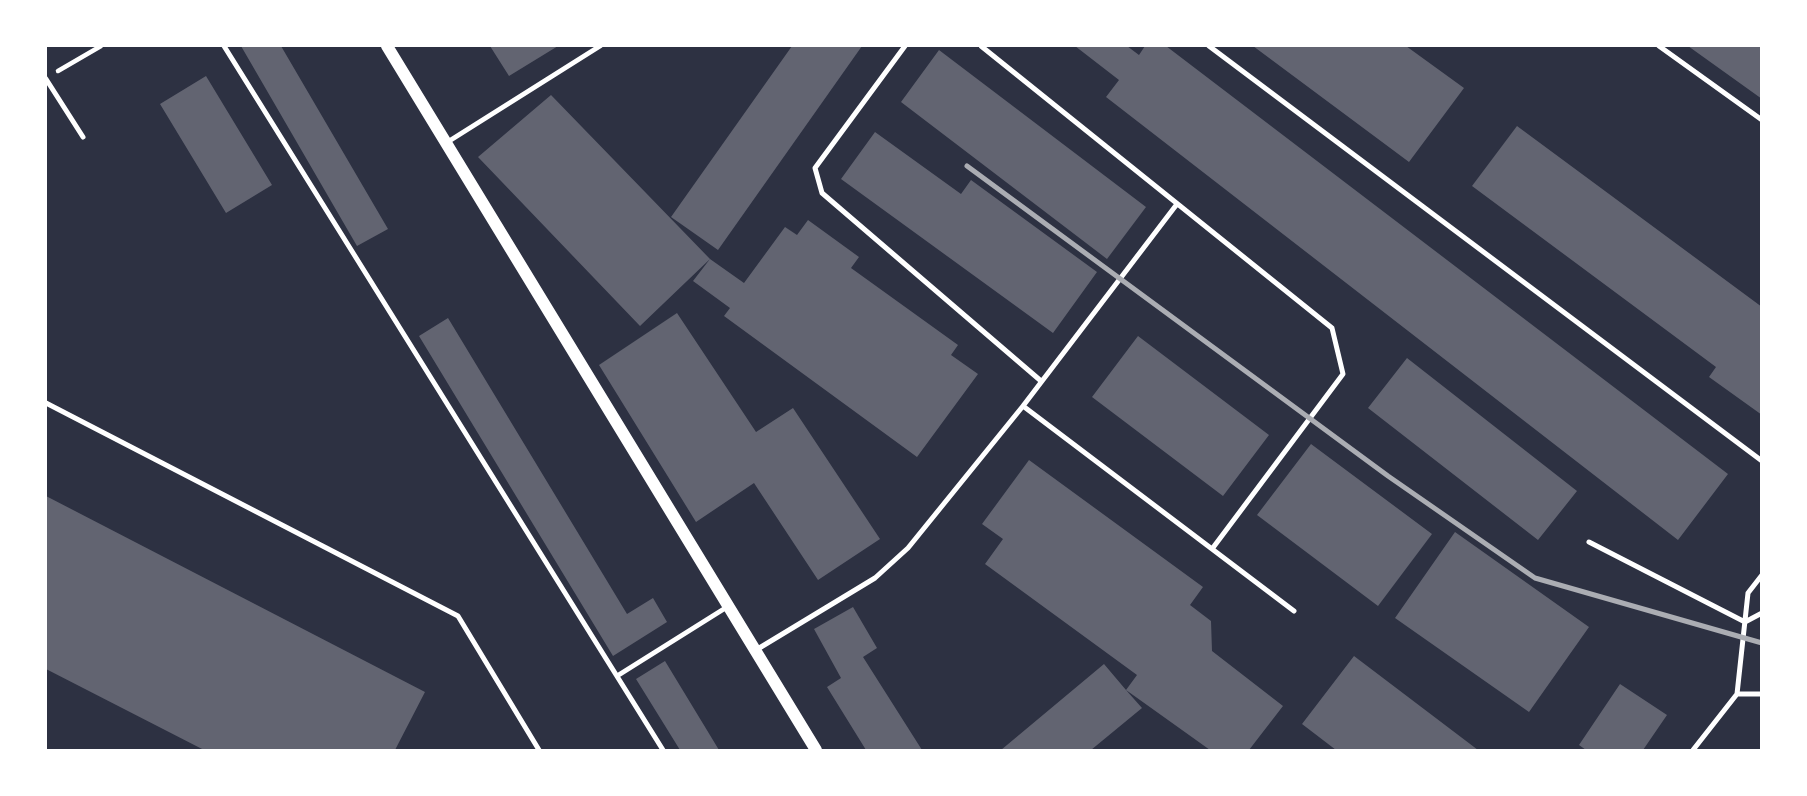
<!DOCTYPE html>
<html>
<head>
<meta charset="utf-8">
<style>
	body { margin:0 }
	#map { position:relative; width:1807px; height:796px; overflow:hidden; background:#2d3142; font-family:Commissioner,sans-serif }
	canvas { display:block }
	.frame { position:absolute; inset:0; border:47px solid #fff; pointer-events:none }
</style>
</head>
<body>
<div id="map">
<canvas width="1807" height="796"></canvas>
<div class="frame"></div>
</div>
<script>
const c = document.querySelector('canvas').getContext('2d');
c.lineJoin = 'round';
function fillPath(path, color) {
  c.fillStyle = color;
  c.fill(path, 'evenodd');
}
function poly(rows) {
  const path = new Path2D();
  for (const r of rows) {
    path.moveTo(r[0], r[1]);
    for (let i = 2; i < r.length; i += 2) path.lineTo(r[i], r[i + 1]);
  }
  return path;
}
function stroke(path, color, width, dash) {
  c.strokeStyle = color;
  c.lineWidth = width;
  c.lineCap = dash ? 'butt' : 'round';
  c.setLineDash(dash || []);
  c.stroke(path);
}
const building = poly([
	[241,46,281,46,388,229,357,246],
	[490,46,558,46,509,76],
	[792,46,862,46,718,250,671,217],
	[1075,46,1127,46,1139,55,1145,46,1166,46,1728,474,1678,540,1106,97,1119,80],
	[1253,46,1406,46,1464,88,1409,162],
	[1688,46,1762,46,1762,99],
	[939,50,1146,207,1107,259,901,102],
	[206,76,272,185,226,213,160,104],
	[551,95,710,259,640,326,478,157],
	[1517,126,1762,307,1762,415,1709,377,1716,367,1472,186],
	[875,132,961,194,971,180,1097,272,1053,333,841,179],
	[808,220,859,257,851,268,958,345,951,355,978,374,917,457,724,316,730,308,693,281,710,259,744,283,785,227,797,235],
	[677,313,756,432,793,408,880,539,818,580,754,483,696,522,599,365],
	[448,318,627,614,653,598,667,622,613,656,419,336],
	[1138,336,1269,435,1223,496,1092,397],
	[1407,358,1577,491,1538,540,1368,408],
	[1311,444,1432,534,1378,606,1257,515],
	[1029,460,1203,587,1190,605,1211,621,1212,651,1283,706,1249,750,1210,750,1126,690,1142,708,1091,750,1001,750,1104,664,1126,690,1137,675,985,564,1003,539,982,524],
	[46,496,425,692,395,750,204,750,46,669],
	[1455,532,1589,627,1529,712,1395,618],
	[853,607,877,648,863,657,922,750,866,750,827,687,841,678,814,629],
	[1354,656,1478,750,1336,750,1302,724],
	[665,661,719,750,680,750,636,679],
	[1620,684,1667,715,1643,750,1586,750,1579,745]
]);
const path = poly([
	[58,71,101,46]
]);
const service = poly([
	[224,46,663,750],
	[905,46,815,168,822,193,1041,381],
	[981,46,1332,328,1343,374,1212,549],
	[1209,46,1762,461],
	[1659,46,1762,120],
	[46,79,83,137],
	[446,143,600,46],
	[46,403,458,616,539,750],
	[1023,406,1294,611],
	[1589,542,1745,622,1762,613],
	[756,650,875,578,908,548,1023,406,1177,204],
	[617,676,727,607],
	[1737,694,1748,593,1762,575],
	[1693,750,1737,694,1762,694]
]);
const tertiary = poly([
	[387,46,816,750]
]);
const rail = poly([
	[967,166,1388,476,1535,578,1762,643]
]);
fillPath(building, '#626471');
stroke(path, '#fff', 4.5);
stroke(service, '#fff', 5);
stroke(tertiary, '#fff', 12);
stroke(rail, '#abadb3', 5);
</script>
</body>
</html>
